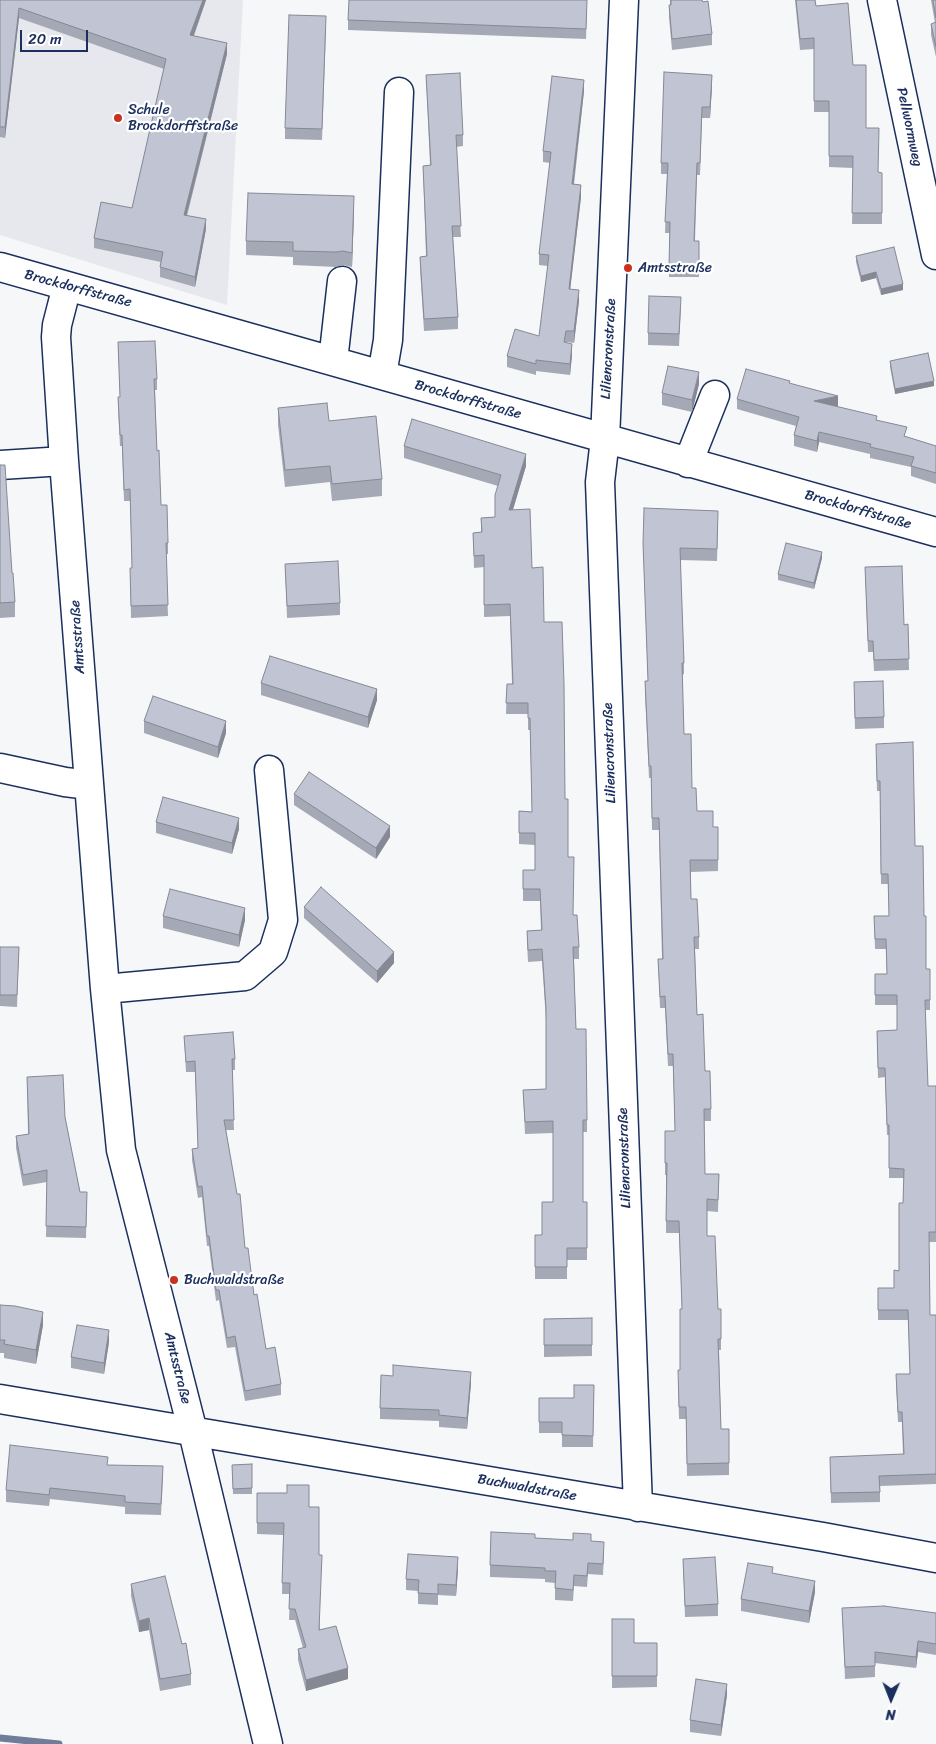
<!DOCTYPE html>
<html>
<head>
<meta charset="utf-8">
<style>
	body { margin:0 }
	#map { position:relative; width:936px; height:1744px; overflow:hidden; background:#f6f7f9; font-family:Sriracha,sans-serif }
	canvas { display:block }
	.north { position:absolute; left:866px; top:1674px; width:50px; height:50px; -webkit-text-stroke:4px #fff; paint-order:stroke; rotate:181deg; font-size:14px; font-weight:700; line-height:20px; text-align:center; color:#1b2f5e }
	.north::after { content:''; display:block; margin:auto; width:18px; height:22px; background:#1b2f5e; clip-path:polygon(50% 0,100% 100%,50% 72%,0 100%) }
	.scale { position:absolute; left:20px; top:30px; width:68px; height:22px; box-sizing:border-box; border:2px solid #1b2f5e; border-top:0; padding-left:6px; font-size:15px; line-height:18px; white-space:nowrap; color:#1b2f5e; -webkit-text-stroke:4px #fff; paint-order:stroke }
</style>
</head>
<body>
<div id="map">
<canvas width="936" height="1744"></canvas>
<div class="north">N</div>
<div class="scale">20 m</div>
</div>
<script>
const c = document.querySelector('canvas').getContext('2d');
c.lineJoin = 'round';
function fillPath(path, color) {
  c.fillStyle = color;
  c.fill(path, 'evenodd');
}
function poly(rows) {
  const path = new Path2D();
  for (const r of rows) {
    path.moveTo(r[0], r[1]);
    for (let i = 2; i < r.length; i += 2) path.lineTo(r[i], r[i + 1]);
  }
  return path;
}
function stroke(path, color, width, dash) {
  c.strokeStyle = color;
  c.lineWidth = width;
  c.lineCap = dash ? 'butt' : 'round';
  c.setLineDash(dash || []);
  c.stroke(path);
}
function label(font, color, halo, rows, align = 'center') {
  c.font = font + ' Sriracha,sans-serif';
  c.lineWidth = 4.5;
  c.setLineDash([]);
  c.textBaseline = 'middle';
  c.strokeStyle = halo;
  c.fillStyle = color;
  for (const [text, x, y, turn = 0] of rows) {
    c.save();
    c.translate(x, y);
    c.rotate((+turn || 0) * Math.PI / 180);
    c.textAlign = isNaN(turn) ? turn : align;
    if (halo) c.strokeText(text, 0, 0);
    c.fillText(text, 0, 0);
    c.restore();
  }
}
const built = poly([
	[0,0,243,0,227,305,0,235]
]);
const stream = poly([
	[0,1738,59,1744]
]);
const minor = poly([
	[624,0,605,439,600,482,638,1507],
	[882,0,936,255],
	[0,267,936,532],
	[67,286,57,325,56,337,64,461,105,989,121,1150,193,1432,268,1744],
	[333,361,342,281],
	[382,375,388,340,399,92],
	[688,463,715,395],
	[0,465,64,461],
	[0,768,65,782,89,785],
	[105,989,245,976,273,952,283,920,269,770],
	[0,1399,823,1537,936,1558]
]);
const wall = poly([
	[0,0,206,0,194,36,227,54,187,216,206,229,195,287,160,277,160,267,161,262,94,248,94,238,132,208,164,69,19,18,5,138,0,137],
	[670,0,702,0,712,34,712,45,672,50,669,17,669,5,670,5],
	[795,0,815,0,816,6,853,65,866,128,878,172,882,173,882,224,852,224,853,168,829,167,829,112,814,112,814,49,800,50],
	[931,0,936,0,936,57,931,35,931,24,935,23],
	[587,10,586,39,348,30,348,20],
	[326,28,322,140,285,139,285,128],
	[426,75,463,135,463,146,456,147,461,237,453,237,458,317,458,329,424,331,420,268,420,257,426,256,423,166,430,165],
	[712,86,710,118,702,118,700,175,697,175,695,241,699,241,699,277,669,277,670,233,665,233,667,174,661,174,661,163],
	[584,91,574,185,581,197,570,289,579,301,574,343,567,342,572,355,570,375,536,371,536,375,507,367,507,356,539,336,548,266,539,265,539,254,550,163,543,162,543,151],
	[354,211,352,267,343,265,336,267,293,265,293,257,246,255,246,241],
	[856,256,903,290,881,295,876,278,861,282,856,262],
	[681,308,679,346,648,345,648,333],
	[118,342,157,379,157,390,155,390,157,451,161,505,168,543,168,554,166,554,168,616,131,618,130,568,132,568,130,501,124,501,122,446,120,446,118,408,118,397,120,397],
	[890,361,934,386,895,394,890,367],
	[699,384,692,412,662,405,662,393],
	[790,384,838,407,877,420,907,437,936,446,936,484,911,476,911,467,870,458,870,454,819,442,817,452,794,446,794,435,796,426,737,409,737,399],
	[278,408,329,421,382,479,382,496,332,501,330,482,285,487,278,425],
	[404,446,526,466,513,510,532,568,544,622,565,799,568,857,573,915,579,947,579,959,574,959,576,1029,587,1120,587,1132,583,1132,583,1202,587,1202,587,1260,567,1260,567,1279,535,1279,535,1235,542,1235,553,1202,553,1133,525,1134,523,1090,546,1089,546,1020,542,961,528,962,527,943,527,931,541,930,540,901,523,901,523,870,535,870,535,845,519,844,519,811,532,812,530,730,528,730,528,714,506,714,507,684,512,684,510,616,484,617,484,567,474,568,473,533,481,532,481,518,495,517,498,486,404,458],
	[0,465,15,602,15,617,0,618],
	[718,523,717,561,680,560,684,663,684,674,682,675,684,734,692,788,697,811,713,827,718,827,718,871,691,872,691,899,699,937,699,949,695,949,697,1015,711,1109,711,1121,704,1121,705,1174,719,1174,718,1212,707,1211,707,1236,718,1309,721,1309,721,1350,719,1350,721,1429,729,1429,729,1475,687,1476,686,1419,679,1419,678,1382,680,1370,682,1309,679,1233,666,1233,666,1175,665,1175,665,1131,675,1131,673,1066,668,1066,665,1008,660,1008,658,959,662,959,659,830,652,830,651,778,649,778,645,693,645,681,648,681,643,543],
	[822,558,814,589,778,580,778,574],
	[285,564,340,603,340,615,287,618],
	[865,567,904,625,908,624,909,670,874,671,873,652,868,652],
	[261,683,377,700,368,728,261,695],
	[854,693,884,717,884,728,855,729],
	[144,721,226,733,218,758,144,733],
	[876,753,915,846,924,916,926,969,930,969,930,1010,925,1010,928,1086,936,1086,936,1242,929,1242,930,1315,936,1315,936,1484,880,1486,880,1502,831,1503,830,1457,903,1455,902,1422,898,1422,896,1384,910,1374,908,1320,878,1320,878,1288,894,1288,899,1271,903,1203,904,1178,889,1178,889,1135,887,1135,885,1077,878,1078,877,1031,897,1030,897,1005,875,1005,875,974,887,974,886,949,875,949,874,916,889,916,888,884,881,884,880,791,877,791],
	[294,794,390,837,376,859,294,805],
	[156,822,239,829,232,854,156,833],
	[304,907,394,963,377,983,304,918],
	[163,916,245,920,239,947,163,928],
	[0,947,19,947,17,1007,0,1006],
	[184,1036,235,1059,235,1070,232,1070,234,1130,226,1130,245,1248,254,1295,266,1349,281,1384,281,1395,245,1401,235,1347,227,1348,219,1300,216,1301,209,1246,207,1246,202,1197,198,1198,192,1160,192,1149,198,1148,195,1072,186,1072],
	[27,1077,65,1117,80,1192,87,1192,86,1238,46,1237,47,1182,23,1186,16,1148,16,1136,28,1134],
	[0,1305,43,1325,36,1364,4,1358,4,1353,0,1353],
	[592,1318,592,1356,544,1357,544,1319],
	[109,1342,104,1374,71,1368,71,1357],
	[471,1383,467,1429,439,1427,439,1421,380,1419,380,1408],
	[594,1385,593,1447,562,1447,562,1433,539,1433,539,1398,574,1398],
	[252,1464,252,1494,233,1494,232,1465],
	[108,1465,163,1478,161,1515,125,1514,125,1507,50,1499,49,1506,6,1502,6,1490],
	[257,1493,309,1507,320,1630,348,1679,306,1691,298,1660,298,1649,303,1648,295,1620,289,1620,290,1594,282,1594,283,1535,257,1534],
	[535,1538,591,1541,604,1553,603,1575,588,1574,587,1587,574,1586,573,1601,555,1600,555,1583,545,1582,545,1579,490,1577,490,1565],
	[683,1559,718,1604,718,1616,685,1617],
	[458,1569,456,1596,438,1595,438,1605,418,1604,418,1591,406,1590,406,1579],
	[131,1584,182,1644,191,1674,191,1685,160,1691,149,1630,139,1632,131,1596],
	[815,1592,809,1623,741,1611,741,1599],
	[842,1608,936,1613,936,1655,918,1652,916,1668,875,1663,875,1677,845,1679],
	[612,1619,634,1643,657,1643,657,1687,612,1688],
	[727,1695,721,1736,690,1732,690,1720]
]);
const shadedWall = poly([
	[203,0,206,0,190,45,190,35],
	[19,8,19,18,5,138,5,127],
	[227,43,227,54,184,225,184,215],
	[712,75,712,86,710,118,710,107],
	[584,80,584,91,572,196,572,184],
	[581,185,581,197,569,300,569,289],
	[354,196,354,211,352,267,352,253],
	[206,219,206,229,195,287,195,277],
	[876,272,876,278,861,282,861,276],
	[903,284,903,290,881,295,881,289],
	[579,290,579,301,574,343,574,331],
	[572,344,572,355,570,375,570,364],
	[699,372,699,384,692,412,692,400],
	[934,381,934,386,895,394,895,389],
	[838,396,838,407,814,401],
	[819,432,819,442,817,452,817,441],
	[526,454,526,466,509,522,509,510],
	[822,552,822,558,814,589,814,583],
	[377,689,377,700,368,728,368,717],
	[226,721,226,733,218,758,218,747],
	[239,818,239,829,232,854,232,843],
	[390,826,390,837,376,859,376,848],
	[245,908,245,920,239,947,239,935],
	[394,952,394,963,377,983,377,971],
	[43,1312,43,1325,36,1364,36,1350],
	[109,1330,109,1342,104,1374,104,1363],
	[471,1372,471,1383,467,1429,467,1418],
	[458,1557,458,1569,456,1596,456,1585],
	[815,1581,815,1592,809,1623,809,1611],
	[149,1618,149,1630,139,1632,139,1621],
	[918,1641,918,1652,916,1668,916,1657],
	[348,1668,348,1679,306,1691,306,1680],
	[727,1684,727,1695,721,1736,721,1725]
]);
const building = poly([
	[0,0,203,0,190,35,227,43,184,215,206,219,195,277,160,267,163,252,94,238,101,202,132,208,166,59,19,8,5,127,0,127,0,0],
	[349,0,587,0,586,29,348,20,349,0],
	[671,0,702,0,703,2,708,1,712,34,672,39,669,5,671,5,671,0],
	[796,0,815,0,816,6,848,3,853,65,866,65,866,128,879,128,878,172,882,173,882,213,852,213,853,156,829,156,829,101,814,101,814,38,800,39,796,0],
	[933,0,936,0,936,18,933,0],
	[289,15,326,16,322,129,285,128,289,15],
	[936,22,936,47,931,24,936,22],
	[664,72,712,75,710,107,702,107,700,163,697,163,694,241,699,241,699,266,669,266,670,222,665,222,668,163,661,163,664,72],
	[460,73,463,135,456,135,461,226,452,226,458,317,424,319,420,257,427,256,423,166,431,165,426,75,460,73],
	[552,76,584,80,572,184,581,185,569,289,579,290,574,331,566,331,564,342,572,344,570,364,536,360,536,364,507,356,515,329,539,336,549,255,539,254,551,152,543,151,552,76],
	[248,193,354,196,352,253,343,251,336,252,293,251,293,242,246,241,248,193],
	[894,247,903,284,881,289,876,272,861,276,856,256,894,247],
	[649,296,681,297,679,334,648,333,649,296],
	[155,341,157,379,154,379,157,451,159,450,161,505,167,505,168,543,166,543,168,605,131,606,130,568,132,568,130,489,124,490,122,435,120,435,118,397,120,397,118,342,155,341],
	[928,353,934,381,895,389,890,361,928,353],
	[668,366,699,372,692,400,662,393,668,366],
	[746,369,790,381,789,383,838,396,814,401,877,416,876,420,907,427,904,436,936,446,936,473,911,466,914,457,870,447,871,444,819,432,817,441,794,435,799,417,737,399,746,369],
	[327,403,329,421,376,416,382,479,332,484,330,466,285,470,278,408,327,403],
	[412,419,526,454,509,510,530,509,532,568,543,567,544,622,562,622,564,684,565,799,568,799,568,857,574,857,573,915,577,915,579,947,573,947,576,1029,586,1029,587,1120,583,1120,583,1202,587,1202,587,1248,567,1248,567,1267,535,1267,535,1235,542,1235,542,1202,553,1202,553,1121,525,1122,523,1090,546,1089,546,1009,542,949,528,950,527,931,542,930,540,889,523,889,523,870,535,870,535,833,519,833,519,811,532,812,530,718,528,718,528,703,506,703,507,684,513,684,510,604,484,605,484,555,474,556,473,533,482,532,481,518,495,517,495,495,501,475,404,446,412,419],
	[0,465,5,465,12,573,13,573,15,602,0,603,0,465],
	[644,508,718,511,717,549,680,548,684,663,682,663,684,734,691,734,692,788,696,788,697,811,713,811,713,827,718,827,718,860,690,860,691,899,697,899,699,937,694,937,697,1015,703,1014,705,1071,710,1071,711,1109,704,1109,705,1174,719,1174,718,1200,707,1199,707,1236,715,1236,718,1309,721,1309,721,1339,718,1339,721,1429,729,1429,729,1463,687,1464,686,1407,679,1407,678,1370,680,1370,680,1309,682,1309,679,1221,666,1221,667,1163,665,1163,665,1131,675,1131,673,1054,668,1054,665,996,660,997,658,959,663,959,659,818,652,818,651,766,649,766,645,681,648,681,643,543,644,508],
	[786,543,822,552,814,583,778,574,786,543],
	[338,561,340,603,287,606,285,564,338,561],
	[902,566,904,625,908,624,909,659,874,660,873,641,868,641,865,567,902,566],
	[270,656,377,689,368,717,261,683,270,656],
	[883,681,884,717,855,718,854,682,883,681],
	[153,696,226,721,218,747,144,721,153,696],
	[913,742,915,846,923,846,924,916,926,916,926,969,930,969,930,1000,925,1000,928,1086,936,1086,936,1232,929,1232,930,1315,936,1315,936,1474,879,1476,880,1492,831,1493,830,1457,904,1454,902,1412,898,1412,896,1374,910,1374,908,1310,878,1310,878,1288,894,1288,894,1270,899,1271,899,1203,903,1203,904,1169,889,1168,889,1125,887,1125,885,1068,878,1068,877,1031,897,1030,897,995,875,995,875,974,887,974,886,939,875,939,874,916,889,916,888,874,881,874,880,781,877,781,876,744,913,742],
	[309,772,390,826,376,848,294,794,309,772],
	[163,797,239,818,232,843,156,822,163,797],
	[321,887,394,952,377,971,304,907,321,887],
	[170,889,245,908,239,935,163,916,170,889],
	[0,947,19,947,17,995,0,995,0,947],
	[233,1032,235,1059,232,1059,234,1120,224,1120,237,1194,240,1194,245,1248,248,1248,254,1295,257,1294,266,1349,275,1347,281,1384,245,1391,235,1336,227,1338,219,1290,216,1290,209,1236,207,1236,202,1186,198,1187,192,1149,198,1148,195,1061,186,1062,184,1036,233,1032],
	[63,1075,65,1117,80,1192,87,1192,86,1227,46,1226,47,1170,23,1175,16,1136,29,1134,27,1077,63,1075],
	[0,1305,15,1306,43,1312,36,1350,4,1344,5,1340,0,1340,0,1305],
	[592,1318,592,1345,544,1345,544,1319,592,1318],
	[77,1325,109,1330,104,1363,71,1357,77,1325],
	[393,1365,471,1372,467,1418,439,1415,439,1410,380,1408,381,1375,393,1376,393,1365],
	[574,1385,594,1385,593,1436,562,1435,562,1422,539,1422,539,1398,574,1398,574,1385],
	[10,1445,108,1457,107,1465,163,1466,161,1504,125,1502,125,1496,50,1488,49,1495,6,1490,10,1445],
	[252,1464,252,1488,233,1489,232,1465,252,1464],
	[287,1485,309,1485,309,1507,319,1507,319,1555,322,1555,319,1630,336,1626,348,1668,306,1680,298,1649,306,1647,295,1609,289,1609,290,1583,282,1583,284,1523,257,1523,257,1493,287,1493,287,1485],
	[491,1532,535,1534,535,1538,573,1540,573,1533,591,1534,591,1541,604,1542,603,1564,588,1563,587,1576,574,1575,573,1590,555,1588,556,1571,545,1571,545,1568,490,1565,491,1532],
	[408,1554,458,1557,456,1585,438,1584,438,1594,418,1593,419,1580,406,1579,408,1554],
	[715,1557,718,1604,685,1606,683,1559,715,1557],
	[748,1563,773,1567,772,1573,815,1581,809,1611,741,1599,748,1563],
	[165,1576,182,1644,186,1643,191,1674,160,1679,149,1618,139,1621,131,1584,165,1576],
	[884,1606,936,1613,936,1644,918,1641,916,1657,875,1652,875,1666,845,1667,842,1608,884,1606],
	[612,1619,634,1619,634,1643,657,1643,657,1676,612,1676,612,1619],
	[696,1679,727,1684,721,1725,690,1720,696,1679]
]);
const markers = [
	[118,118,5,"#c8321e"],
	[628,268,5,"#c8321e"],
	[174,1280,5,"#c8321e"]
];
const poiNames = [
	["Schule",128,110],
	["Brockdorffstraße",128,126],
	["Amtsstraße",638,268],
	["Buchwaldstraße",184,1280]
];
const streetNames = [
	["Pellwormweg",909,127,78],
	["Brockdorffstraße",78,289,15],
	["Liliencronstraße",609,349,-87],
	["Brockdorffstraße",468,400,16],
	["Brockdorffstraße",858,510,16],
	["Amtsstraße",78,637,-94],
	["Liliencronstraße",610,753,-92],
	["Liliencronstraße",625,1158,-92],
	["Amtsstraße",177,1368,76],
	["Buchwaldstraße",527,1488,10]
];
fillPath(built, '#e6e8ee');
stroke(stream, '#707c99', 7);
stroke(minor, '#1b2f5e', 31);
stroke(minor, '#fff', 28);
fillPath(wall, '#a5a9b5');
fillPath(shadedWall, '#868994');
fillPath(building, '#c0c4d3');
stroke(building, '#868994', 1);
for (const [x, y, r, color] of markers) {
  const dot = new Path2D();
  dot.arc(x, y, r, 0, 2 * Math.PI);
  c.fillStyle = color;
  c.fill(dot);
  stroke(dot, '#fff', 2);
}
label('14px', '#1b2f5e', '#fff', poiNames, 'left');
label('14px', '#1b2f5e', '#fff', streetNames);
</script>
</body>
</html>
